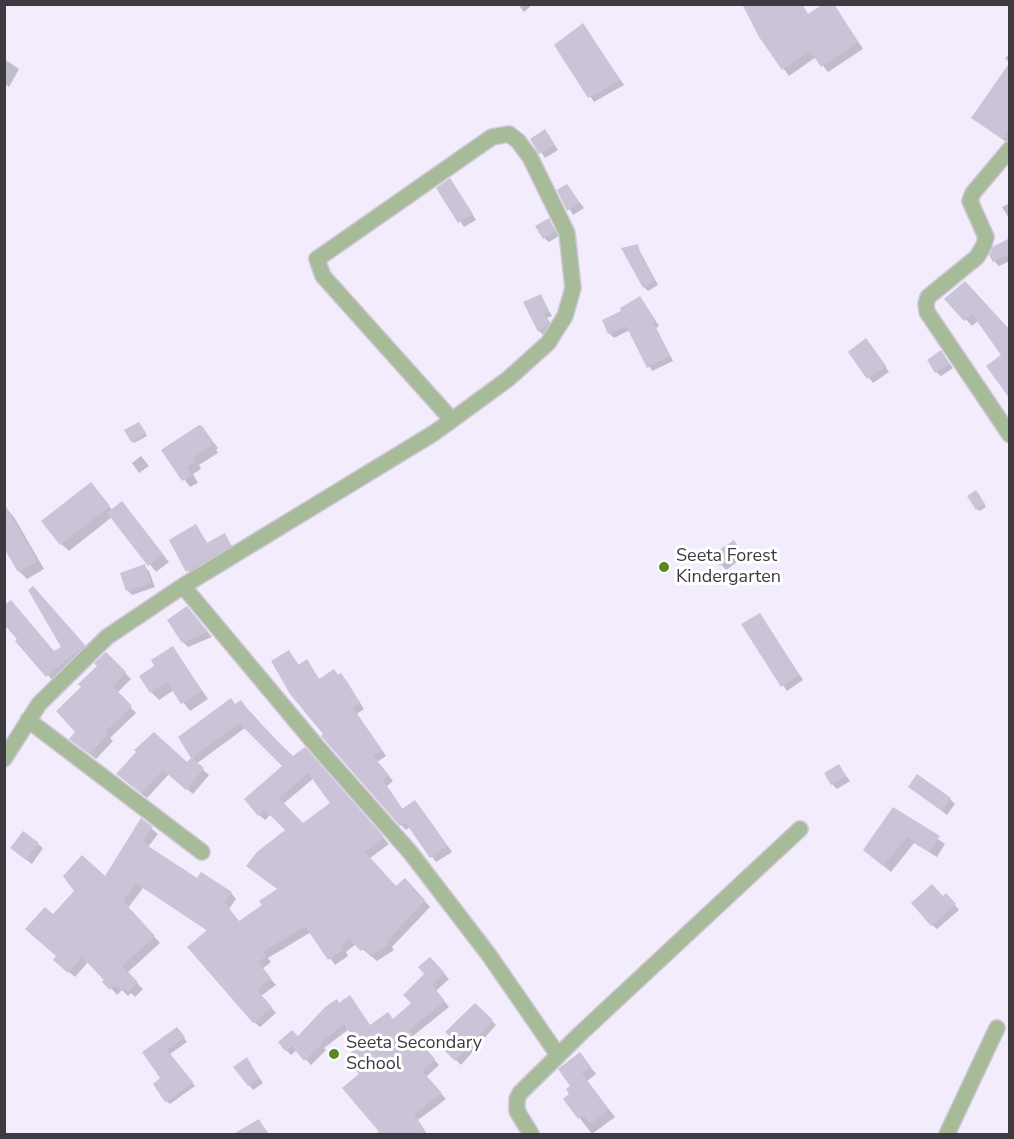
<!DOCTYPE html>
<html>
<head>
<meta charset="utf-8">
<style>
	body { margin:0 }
	#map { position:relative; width:1014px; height:1139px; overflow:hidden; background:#f2ecfd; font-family:"Nunito Sans",sans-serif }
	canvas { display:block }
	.frame { position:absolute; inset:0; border:6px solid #3d3a42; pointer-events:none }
</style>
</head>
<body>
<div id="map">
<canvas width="1014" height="1139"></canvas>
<div class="frame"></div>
</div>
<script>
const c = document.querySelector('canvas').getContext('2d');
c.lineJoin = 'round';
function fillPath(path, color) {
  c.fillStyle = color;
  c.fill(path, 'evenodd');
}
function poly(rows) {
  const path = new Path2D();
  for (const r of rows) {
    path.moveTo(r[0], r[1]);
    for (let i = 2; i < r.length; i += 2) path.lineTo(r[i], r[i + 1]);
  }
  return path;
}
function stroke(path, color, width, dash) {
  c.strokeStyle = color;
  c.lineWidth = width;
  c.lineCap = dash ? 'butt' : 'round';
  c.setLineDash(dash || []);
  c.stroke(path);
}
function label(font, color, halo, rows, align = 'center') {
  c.font = font + ' "Nunito Sans",sans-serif';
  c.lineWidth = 6;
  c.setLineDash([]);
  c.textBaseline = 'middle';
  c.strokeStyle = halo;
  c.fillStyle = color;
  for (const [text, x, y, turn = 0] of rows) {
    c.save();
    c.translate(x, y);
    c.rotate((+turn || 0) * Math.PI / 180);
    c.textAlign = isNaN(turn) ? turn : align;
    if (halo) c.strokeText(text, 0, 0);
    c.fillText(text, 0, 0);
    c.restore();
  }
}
const shadow = poly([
	[518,4,533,4,524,12],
	[800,4,809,15,836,8,863,49,828,72,816,57,789,76,760,36],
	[583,25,624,85,594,102,556,46],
	[1010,54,1010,63,1005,58],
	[4,59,19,69,9,87,4,84],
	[1010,65,1010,145,973,117],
	[545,131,558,150,545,158,532,139],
	[450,180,476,220,464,227,438,188],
	[567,186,584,208,573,215,559,191],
	[1010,203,1010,220,1002,207],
	[549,220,559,236,549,242,544,238],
	[1010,242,1010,261,999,266,994,261],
	[637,246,658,285,648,291,644,287],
	[541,296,552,316,547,318,553,327,543,335,539,331],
	[640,298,659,326,656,328,673,361,652,371,630,330,614,338,609,333,623,311],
	[947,299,1010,331,1003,355,979,320,972,326],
	[871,345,889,372,873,383,850,352],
	[941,352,953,368,941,376,936,372],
	[141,426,147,436,134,443,132,441],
	[201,427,218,448,216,450,218,453,199,465,201,469,193,474,198,483,190,487,163,451],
	[141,456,149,466,139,473,132,463],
	[98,492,113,511,122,503,169,562,156,572,112,517,69,551,61,544],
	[978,493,986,507,979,511,969,496],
	[7,509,14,517,44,569,27,579,19,571],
	[196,526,208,544,224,535,235,550,192,576,171,540],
	[734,542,745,556,726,570,714,556],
	[144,566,149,571,155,587,132,595,127,590],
	[39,594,90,652,54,682,4,624,4,601,55,653,63,647],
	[192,613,212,637,188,647,183,642],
	[764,620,803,680,787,691,743,625],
	[173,648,208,699,190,711,174,690,159,700,151,692,156,667],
	[289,652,299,665,306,661,320,680,341,675,346,680,364,709,357,714,386,756,377,762,393,781,387,786,403,810,415,802,420,807,452,852,436,862,410,827,406,830,401,825,325,735],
	[106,654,131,679,117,693,136,713,110,738,113,741,96,759,77,744,77,732,83,687],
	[241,702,293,758,311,755,389,844,370,858,396,888,411,886,430,907,392,947,394,950,377,961,356,944,346,952,348,956,335,965,311,932,268,958,271,962,262,969,276,985,261,996,276,1013,260,1027,254,1022,208,931,143,888,128,908,160,943,127,973,143,989,135,997,131,993,128,996,122,990,117,995,88,962,75,977,61,965,54,916,105,879,141,820,158,834,148,847,197,880,231,893,236,899,229,909,240,923,264,905,278,890,287,831,271,814,265,820,259,815,284,766,245,728,196,764,209,775,193,794,169,774,147,798,123,779,187,764,193,758,180,738],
	[314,778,331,802,304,825,283,804],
	[839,766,850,781,837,789,832,784],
	[910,787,950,799,955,804,947,815],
	[894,809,945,844,937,857,914,843,891,872,871,856],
	[38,844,43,848,32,864,17,853],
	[943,898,951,900,959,910,937,929,932,925],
	[430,959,449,979,436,991,449,1007,413,1036,439,1065,426,1077,446,1099,418,1120,427,1134,410,1134,407,1130,401,1134,375,1134,380,1131,361,1074,361,1046,349,1029,324,1048,326,1050,311,1065,297,1050,291,1055,286,1050,339,1004,371,1026,394,1021,413,1003,426,974],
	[475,1005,496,1025,461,1065,445,1049,455,1039],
	[180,1032,187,1042,170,1054,195,1086,170,1104,166,1101,162,1078,144,1053],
	[580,1054,596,1074,587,1081,615,1117,592,1134,565,1099,571,1095],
	[247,1059,263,1083,253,1090,249,1085],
	[259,1121,269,1134,237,1134]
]);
const building = poly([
	[742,4,802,4,808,14,823,4,834,4,858,42,821,67,810,51,782,70,759,37],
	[583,23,620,80,588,98,554,45],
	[1010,62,1010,128,1002,139,971,118],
	[545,129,555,145,539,154,530,139],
	[450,178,473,214,458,223,436,188],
	[567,184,580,203,567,211,557,190],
	[549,218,555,231,543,239,535,226],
	[1010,238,1010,253,993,262,989,255,994,246],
	[638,244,641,256,655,281,643,288,621,248],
	[965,281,1010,330,1010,399,986,366,1001,355,972,314,964,321,944,299],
	[541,294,549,312,544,314,550,322,538,332,523,302],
	[640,296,656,321,653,323,669,356,647,368,626,326,608,334,602,320,621,311,620,308],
	[866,338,886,366,867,379,848,352],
	[941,350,949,363,935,373,927,360],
	[139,422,146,433,131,442,124,430],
	[199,425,202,426,212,440,210,442,212,445,193,458,195,461,187,467,192,475,182,481,161,450],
	[91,482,110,506,60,545,41,521],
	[976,490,985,504,976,510,967,496],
	[122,501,163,554,148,566,107,513],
	[4,503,37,561,18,572,4,548],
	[196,524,207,543,225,533,231,545,186,572,169,540],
	[734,540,741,551,720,566,712,555],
	[145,564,151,583,126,591,120,573],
	[33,586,85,645,46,677,15,641,17,639,4,624,4,606,11,600,54,651,61,647,28,590],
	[187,606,208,632,182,643,167,620],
	[760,613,799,675,781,687,741,624],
	[173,646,202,691,181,704,167,682,150,693,139,676,154,666,151,660],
	[289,650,298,665,307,659,319,679,334,669,338,675,341,673,360,703,353,708,382,750,373,756,389,775,383,780,402,809,415,800,447,846,430,858,405,822,400,826,321,736,323,734,290,694,271,661],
	[106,652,126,672,113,686,132,706,105,732,108,734,89,754,69,739,75,732,56,711,81,687,78,684,97,666,94,663],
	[231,698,235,704,241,700,253,717,293,756,305,747,384,837,365,852,396,886,405,878,425,900,387,941,389,944,370,956,365,948,361,951,349,939,341,946,344,949,328,960,305,926,263,952,266,956,258,962,271,978,257,990,272,1007,253,1023,187,947,207,930,136,883,123,901,155,936,122,966,138,982,128,992,125,988,121,991,115,985,110,990,102,982,104,980,82,957,68,973,53,960,56,956,25,929,45,907,53,914,74,891,63,876,82,855,105,876,141,818,153,827,142,842,197,878,201,872,232,892,224,902,239,921,262,905,259,901,277,889,246,866,257,852,285,830,265,810,258,816,244,799,282,766,239,723,192,758,204,768,186,790,163,770,141,793,116,774,136,752,134,750,154,732,187,762,191,758,178,737],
	[308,773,330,803,303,823,279,798],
	[839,764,846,776,831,785,824,773],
	[917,774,951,798,942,811,908,787],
	[893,807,940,836,929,852,907,837,883,866,863,850],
	[23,831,39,843,26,860,10,848],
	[932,884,943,896,946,893,956,904,931,926,911,903],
	[430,957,445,973,432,985,445,1001,409,1030,435,1059,422,1071,442,1093,414,1114,427,1134,381,1134,342,1088,359,1074,345,1058,359,1045,344,1024,321,1042,322,1044,304,1061,291,1045,285,1051,278,1042,292,1030,298,1036,325,1007,337,999,339,1003,350,995,370,1025,388,1012,393,1019,411,1003,403,995,424,974,418,967],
	[475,1003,493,1020,455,1061,443,1049,453,1039,445,1032],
	[177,1027,185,1037,167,1050,193,1082,165,1102,153,1084,160,1078,142,1052],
	[580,1052,591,1067,582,1073,609,1110,590,1124,583,1115,578,1119,563,1099,569,1094,566,1089,570,1086,558,1069],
	[247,1057,259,1078,248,1086,233,1067],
	[259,1119,268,1134,233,1134]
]);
const minor = poly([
	[1010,149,973,193,970,201,986,237,984,245,977,257,928,297,926,304,927,312,1010,435],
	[183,586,320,750,410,852,489,955,558,1055],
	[28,720,202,852],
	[4,759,39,704,107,637,183,586,434,433,452,420,508,379,548,343,565,316,573,288,567,233,530,157,518,141,509,134,492,137,317,259,323,276,452,420],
	[531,1134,517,1111,517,1099,520,1093,581,1033,800,829],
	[947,1134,997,1028]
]);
const markers = [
	[664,567,6,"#58891f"],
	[334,1054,6,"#58891f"]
];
const poiNames = [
	["Seeta Forest",676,557],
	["Kindergarten",676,578],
	["Seeta Secondary",346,1044],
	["School",346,1065]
];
fillPath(shadow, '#0003');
fillPath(building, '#cbc3d8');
stroke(minor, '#cec8d8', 18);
stroke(minor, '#a8bb99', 15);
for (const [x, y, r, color] of markers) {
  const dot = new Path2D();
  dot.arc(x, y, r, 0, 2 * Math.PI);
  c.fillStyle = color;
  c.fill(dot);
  stroke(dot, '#fff', 2);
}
label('18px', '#3d3a42', '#fff', poiNames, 'left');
</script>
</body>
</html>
